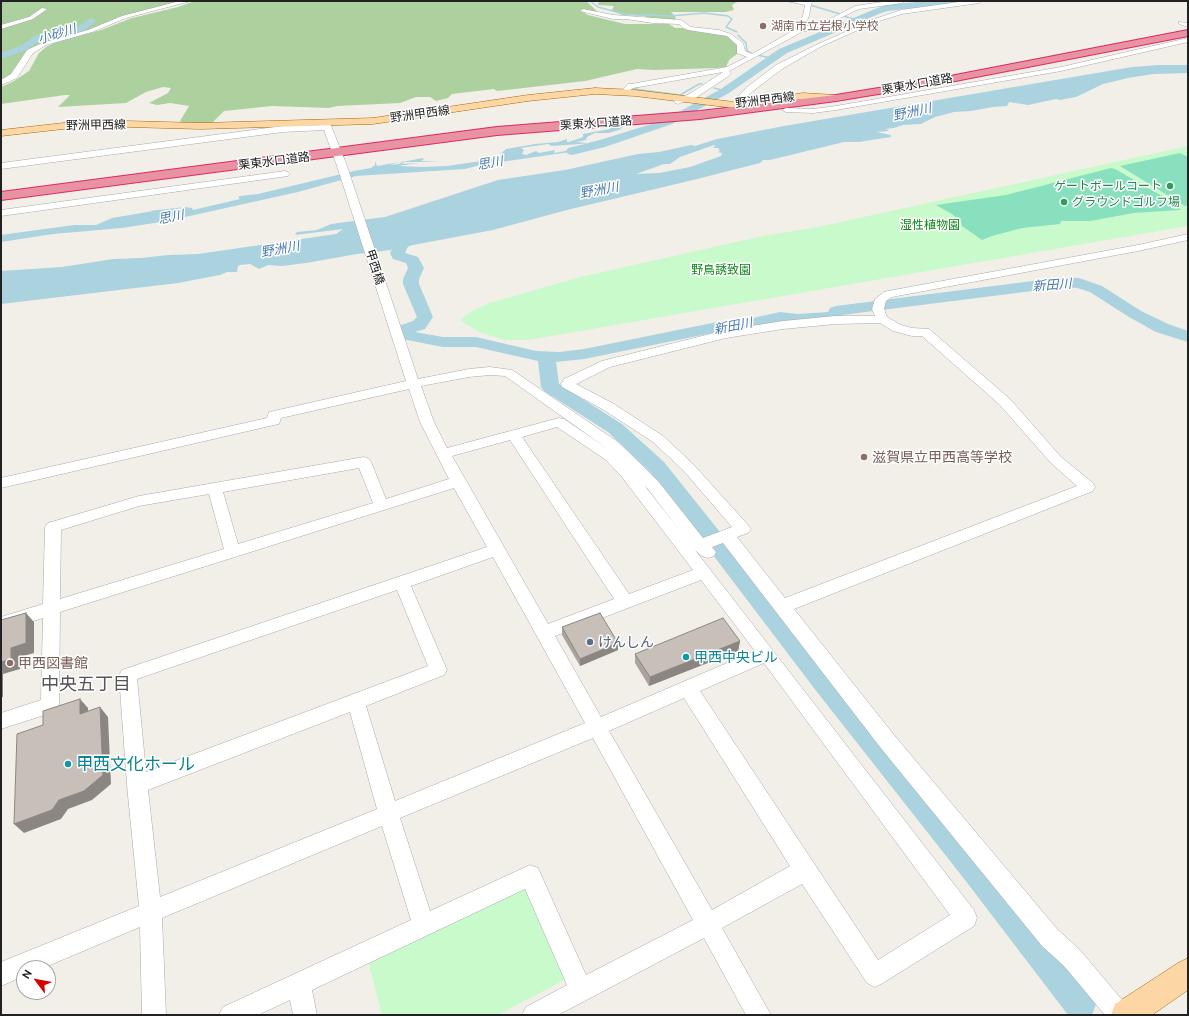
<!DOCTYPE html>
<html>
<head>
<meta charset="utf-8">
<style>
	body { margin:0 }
	#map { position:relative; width:1189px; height:1016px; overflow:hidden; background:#f2efe9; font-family:Ubuntu,sans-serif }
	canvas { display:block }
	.frame { position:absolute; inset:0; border:2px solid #222; pointer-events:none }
	.north { position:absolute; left:16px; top:960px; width:40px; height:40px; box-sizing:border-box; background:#fff; border:1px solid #a7a7a7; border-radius:50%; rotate:302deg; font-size:11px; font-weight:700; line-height:16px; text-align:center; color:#222 }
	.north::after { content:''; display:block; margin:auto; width:14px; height:18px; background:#d40000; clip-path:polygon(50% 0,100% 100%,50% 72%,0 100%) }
</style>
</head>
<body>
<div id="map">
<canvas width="1189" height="1016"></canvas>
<div class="frame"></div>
<div class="north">N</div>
</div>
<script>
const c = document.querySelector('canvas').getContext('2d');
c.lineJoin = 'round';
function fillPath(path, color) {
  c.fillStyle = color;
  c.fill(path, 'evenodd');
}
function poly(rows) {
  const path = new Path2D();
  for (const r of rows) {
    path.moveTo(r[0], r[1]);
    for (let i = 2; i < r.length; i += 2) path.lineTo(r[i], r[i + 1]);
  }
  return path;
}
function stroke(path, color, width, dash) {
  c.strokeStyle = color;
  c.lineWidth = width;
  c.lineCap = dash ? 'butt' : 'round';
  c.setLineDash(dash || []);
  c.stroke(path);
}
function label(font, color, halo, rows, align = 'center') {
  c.font = font + ' Ubuntu,"Noto Sans JP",sans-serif';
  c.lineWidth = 3;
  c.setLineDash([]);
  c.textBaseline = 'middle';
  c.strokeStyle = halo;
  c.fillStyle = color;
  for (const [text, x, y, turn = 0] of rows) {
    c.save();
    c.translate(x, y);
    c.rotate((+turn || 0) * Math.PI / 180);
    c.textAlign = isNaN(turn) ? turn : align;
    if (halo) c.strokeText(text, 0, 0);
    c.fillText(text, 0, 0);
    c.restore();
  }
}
const forest = poly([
	[1,1,186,1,126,15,85,32,42,43,14,72,1,82],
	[195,1,586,1,597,11,581,11,588,15,625,24,669,24,675,28,685,28,730,35,741,47,737,54,729,60,726,67,717,68,653,70,637,69,585,81,515,89,497,91,494,89,452,94,448,98,436,101,430,97,416,97,400,103,337,106,329,108,272,106,224,111,212,123,179,123,189,106,170,103,157,105,149,103,168,93,171,88,163,87,146,92,126,103,58,107,70,95,65,95,1,104,1,87,14,81,29,71,39,53,46,47,56,42,101,30,132,18,178,7],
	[599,1,739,1,732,5,734,10,725,12,671,12,675,16,676,20,653,20,644,16,622,15,612,10,614,6,598,5]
]);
const park = poly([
	[1188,146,1188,226,528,340,504,340,479,332,460,320,470,312,490,303,580,277,763,236,818,227],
	[519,886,530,891,566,979,498,1015,382,1015,368,961]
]);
const pitch = poly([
	[1180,153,1188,157,1188,205,1185,206,1120,166],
	[1111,168,1115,169,1176,204,1180,207,1180,210,1134,213,1090,221,1061,221,1060,224,1022,228,992,236,982,240,962,226,961,222,952,214,936,205,1006,195]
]);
const water = poly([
	[1158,65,1188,65,1188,73,1153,74,1128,78,1103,84,1076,97,1060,100,1056,99,1028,105,1009,102,1007,106,993,107,971,111,954,112,935,117,921,124,903,125,894,128,885,129,889,130,887,131,876,132,891,135,891,137,859,142,844,142,770,160,763,160,760,163,693,180,567,210,493,230,413,245,404,248,401,252,416,257,415,258,400,254,399,252,404,245,401,244,391,250,357,254,306,263,282,266,268,265,259,269,250,264,240,265,238,266,237,272,227,272,220,275,178,283,1,304,1,271,62,267,113,259,141,258,168,255,198,254,336,234,343,229,295,235,297,232,317,230,331,224,385,217,498,180,565,170,638,154,659,152,691,145,695,146,717,139,784,126,1132,67],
	[714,145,715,146,713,148,718,148,720,151,718,152,722,153,721,156,690,167,659,173,636,174,664,164,670,164,680,157],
	[669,110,642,121,624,126,620,129,622,129,609,133,595,133,587,137,586,140,576,142,588,143,616,136,613,138,617,138,610,139,607,142,552,146,548,144,521,148,524,150,522,154,526,155,536,151,539,153,555,150,554,153,599,145,570,152,480,165,465,169,356,176,298,192,167,221,122,228,53,234,1,242,1,235,74,225,96,225,112,218,153,211,149,211,185,207,192,208,193,210,240,199,238,197,240,196,258,194,354,171,371,168,375,165,375,161,377,166,399,162,389,165,399,164,402,162,423,158,424,159,421,161,438,162,405,162,401,164,419,163,424,166,419,163,398,166,422,167,447,166,495,159,501,156,500,154,506,149,535,144,558,142,567,139,567,142,569,142,583,137,583,134,610,129,610,127,638,121]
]);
const stream = poly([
	[590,1,598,7,624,14,671,16,704,13,728,16,732,19,726,27,737,32],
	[786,1,797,3],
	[810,5,840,14],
	[844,16,856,20],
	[738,35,746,43,747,51,751,53],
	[757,55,771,58],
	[641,86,634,89,680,95,699,84,702,84],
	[714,88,725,91]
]);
const river = poly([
	[926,1,955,1,951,4,888,11,881,13,787,53,729,93,672,124,605,147,572,155,568,154,566,151,568,148,597,141,664,120,721,89,779,49,875,9,886,5,926,1],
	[91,18,96,21,82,32,42,39,28,49,1,59,1,53,22,45,36,35,76,28,91,18],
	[389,226,410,235,412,238,405,253,418,257,424,268,419,279,419,284,433,317,425,329,415,332,443,337,476,337,536,351,560,352,584,349,722,321,730,323,780,312,797,314,828,312,830,308,836,306,1064,277,1079,278,1102,286,1141,311,1168,324,1188,331,1188,342,1156,332,1129,317,1090,292,1077,288,1064,287,842,315,839,319,833,321,797,324,780,322,730,333,722,331,584,359,556,362,559,384,622,424,664,462,835,676,987,858,1092,992,1096,1004,1092,1015,1068,1015,965,880,817,692,650,472,608,432,544,391,541,387,538,361,476,347,443,347,402,339,398,332,399,329,401,325,413,321,417,317,403,284,403,279,408,268,406,263,393,259,390,253,397,240,384,233,382,230,384,227,389,226]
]);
const minor = poly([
	[180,1,191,1,126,18,92,32,46,45,33,53,17,78,1,85,1,80,11,74,27,50,42,43,88,30,122,16,180,1],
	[787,1,814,1,811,4,809,16,804,27,832,18,855,6,888,1,905,1,902,3,859,9,836,20,810,30,801,32,791,38,729,71,731,73,730,75,697,97,678,104,674,102,675,100,691,93,723,72,633,88,625,94,621,92,628,84,631,84,727,67,747,57,737,53,737,45,727,36,688,30,683,28,679,24,653,23,626,19,613,19,580,11,583,9,613,15,681,20,691,27,719,30,731,34,743,43,745,51,752,54,796,29,803,16,805,5,787,1],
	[966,1,982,1,979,3,902,14,876,22,820,47,782,69,753,91,737,107,734,107,730,105,747,87,776,65,816,45,872,20,901,10,966,1],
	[42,8,47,9,33,19,1,29,1,25,29,17,42,8],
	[1179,22,1188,23,1188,27,1179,24,1179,22],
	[1188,38,1188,42,1061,71,836,110,813,113,786,112,782,110,786,108,813,109,836,106,1061,67,1188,38],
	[326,120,330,123,347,166,418,379,469,369,490,367,512,370,618,442,658,481,703,538,732,527,683,470,653,442,604,410,562,387,561,384,564,379,602,361,726,330,783,321,835,316,875,316,872,309,875,299,884,292,888,291,1138,245,1188,234,1188,240,1138,251,892,297,886,301,884,309,887,317,901,325,912,328,929,329,1010,399,1061,457,1093,483,1095,487,1093,491,794,609,894,735,1058,930,1080,950,1128,1007,1132,1015,1105,1015,1064,966,1042,946,880,747,723,543,712,547,716,552,714,556,708,558,702,556,695,550,974,910,977,918,974,926,883,983,875,987,867,983,802,884,722,928,771,1015,746,1015,704,938,558,1015,522,1015,526,1007,567,985,525,889,312,990,317,1015,293,1015,290,1000,258,1015,219,1015,223,1007,411,920,382,826,162,918,166,1015,142,1015,140,927,43,968,24,968,24,976,1,986,1,962,139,906,127,785,119,675,122,670,487,547,454,488,60,612,59,705,57,711,1,729,1,713,41,700,43,618,1,631,1,617,43,604,45,527,48,523,139,496,364,457,369,459,371,462,386,499,449,479,420,422,409,389,281,418,279,424,274,425,1,488,1,478,267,418,269,412,274,411,406,381,337,166,324,130,283,132,1,169,1,163,283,126,322,125,323,121,326,120],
	[880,323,893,331,912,336,922,336,1000,405,1051,463,1077,486,785,598,737,537,748,533,751,529,748,525,693,464,663,436,614,404,576,384,610,367,726,338,783,329,835,324,880,323],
	[490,375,505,376,608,449,564,419,559,418,447,448,434,422,421,386,469,377,490,375],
	[557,427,606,460,622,477,693,570,629,594,522,437,557,427],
	[510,440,614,599,548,624,452,456,510,440],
	[359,468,373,503,238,544,223,492,359,468],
	[644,485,648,489,680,531,644,485],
	[209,494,224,549,60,599,61,530,139,506,209,494],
	[493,557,585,723,395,801,366,706,444,675,447,670,411,586,493,557],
	[701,580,755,651,601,717,555,636,701,580],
	[397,590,428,666,146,772,137,679,397,590],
	[764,663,950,915,878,960,700,691,764,663],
	[684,698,790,866,712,910,609,731,684,698],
	[350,712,377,809,160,897,148,790,350,712],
	[593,738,693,920,586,975,538,868,530,865,430,911,400,818,593,738],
	[285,171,288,172,290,174,288,176,1,216,1,210,285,171]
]);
const major = poly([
	[595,88,635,90,734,102,747,102,803,93,836,95,841,98,836,101,803,99,747,108,734,108,635,96,595,94,528,101,373,124,201,129,90,126,1,136,1,130,90,120,201,123,373,118,528,95,595,88],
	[1188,958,1188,990,1152,1015,1111,1015,1115,1004,1178,963,1188,958]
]);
const highway = poly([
	[1188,30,1188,36,945,83,836,101,700,119,497,135,1,200,1,192,497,127,700,111,836,95,945,77,1188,30]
]);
const wall = poly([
	[562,627,618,643,618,650,580,666,562,635],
	[740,641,738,651,649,686,635,663,635,654]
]);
const shadedWall = poly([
	[26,613,34,622,34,653,20,657,20,669,3,674,3,697,1,697,1,662,11,648],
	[740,641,738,651,649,686,650,677],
	[618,643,618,650,580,666,580,659],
	[80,699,88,708,88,723,80,714],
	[100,707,108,717,111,784,92,800,68,809,61,819,24,833,14,824]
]);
const building = poly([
	[26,613,26,643,11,648,11,659,1,662,1,620,26,613],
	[600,613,618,643,580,659,562,627,600,613],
	[723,618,740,641,650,677,635,654,723,618],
	[80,699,80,714,100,707,103,775,84,791,59,800,52,810,14,824,17,734,43,725,43,711,80,699]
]);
const markers = [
	[763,26,4,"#8d6e63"],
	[1170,186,4,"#2e9e5b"],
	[1064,202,4,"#2e9e5b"],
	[864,457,4,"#8d6e63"],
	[590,642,4,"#5c6f8a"],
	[686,657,4,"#0f9aa8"],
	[10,663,4,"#8d6e63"],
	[68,764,4,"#0f9aa8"]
];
const farEducationnames = [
	["湖南市立岩根小学校",771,26]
];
const farStreetnames = [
	["栗東水口道路",917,84,-10],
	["野洲甲西線",765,100,-7],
	["野洲甲西線",420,114,-8],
	["栗東水口道路",596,123,-4],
	["野洲甲西線",96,125,-1],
	["栗東水口道路",274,161,-7],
	["甲西橋",375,267,72]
];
const farLeisurenames = [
	["ゲートボールコート",1162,186],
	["グラウンドゴルフ場",1072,202,"left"]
];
const farParknames = [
	["湿性植物園",930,225],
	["野鳥誘致園",721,270]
];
const farWaternames = [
	["小砂川",57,34,-17],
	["野洲川",912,112,-12],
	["思川",490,163,-10],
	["野洲川",599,190,-10],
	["思川",171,217,-11],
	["野洲川",280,249,-10],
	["新田川",1052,285,-4],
	["新田川",733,326,-11]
];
const educationNames = [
	["滋賀県立甲西高等学校",872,457],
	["甲西図書館",18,663]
];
const serviceNames = [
	["けんしん",598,642]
];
const cultureNames = [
	["甲西中央ビル",694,657]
];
const nearCulturenames = [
	["甲西文化ホール",76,764]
];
const nearNeighbourhoodnames = [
	["中央五丁目",86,684]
];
fillPath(forest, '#add19e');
fillPath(park, '#c8facc');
fillPath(pitch, '#88e0be');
fillPath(water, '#aad3df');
stroke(stream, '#aad3df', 1.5);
fillPath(river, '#aad3df');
stroke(minor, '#a9a9a9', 1);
stroke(major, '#a06b00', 1);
stroke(highway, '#dc2a67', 2);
fillPath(minor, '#fff');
fillPath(major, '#fcd6a4');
fillPath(highway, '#e892a2');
fillPath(wall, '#aba49e');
fillPath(shadedWall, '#8b8681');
fillPath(building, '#c7bfb8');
stroke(building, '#8b8681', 1);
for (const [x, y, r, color] of markers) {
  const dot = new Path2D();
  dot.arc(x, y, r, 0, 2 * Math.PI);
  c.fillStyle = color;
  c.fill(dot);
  stroke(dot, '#fff', 1.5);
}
label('12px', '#785e54', '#fff', farEducationnames, 'left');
label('12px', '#222', '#fff', farStreetnames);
label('12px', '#27864d', '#fff', farLeisurenames, 'right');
label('12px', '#0c8416', '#fff', farParknames);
label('italic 13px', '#4a7aab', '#fff', farWaternames);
label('14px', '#785e54', '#fff', educationNames, 'left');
label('14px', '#4e5e75', '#fff', serviceNames, 'left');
label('14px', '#0d838f', '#fff', cultureNames, 'left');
label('17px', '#0d838f', '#fff', nearCulturenames, 'left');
label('18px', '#555', '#fff', nearNeighbourhoodnames);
</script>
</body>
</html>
